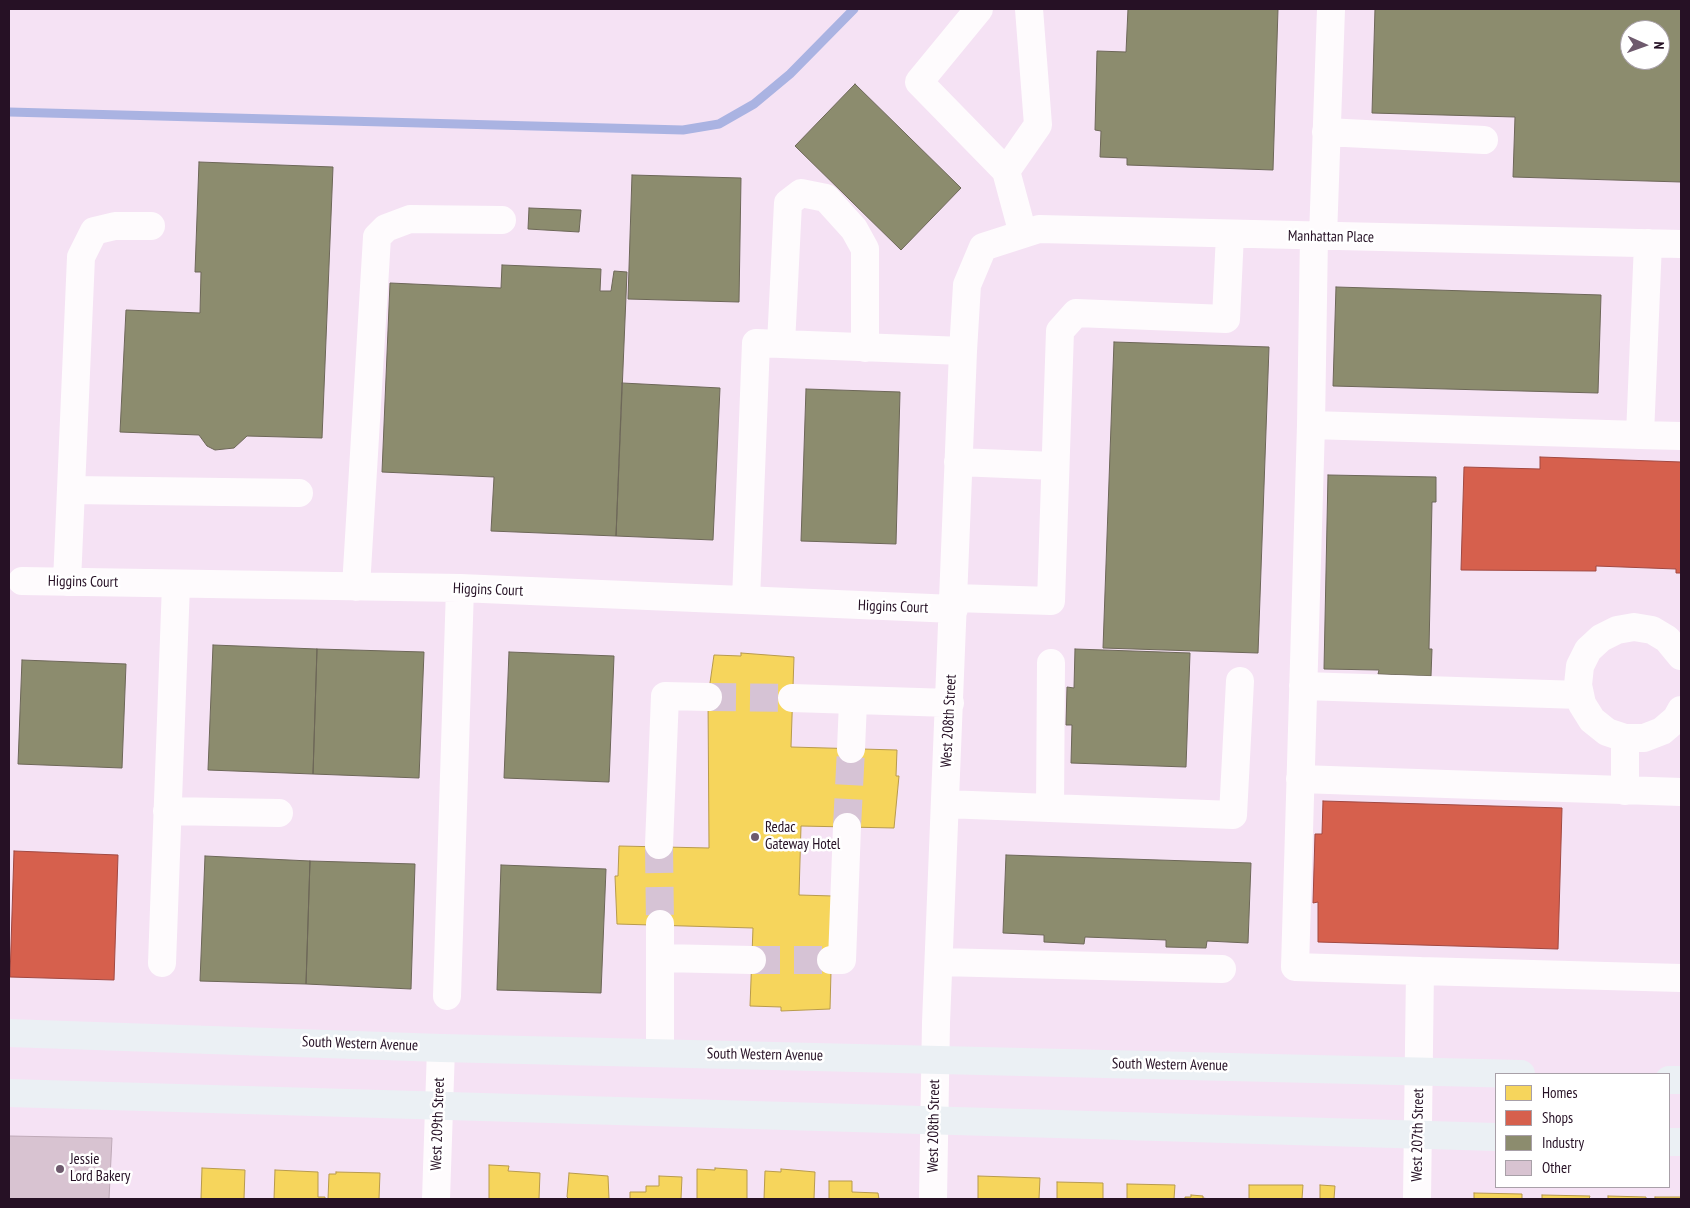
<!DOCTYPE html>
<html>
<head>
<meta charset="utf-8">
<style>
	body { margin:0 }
	#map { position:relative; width:1690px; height:1208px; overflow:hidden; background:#f5e2f4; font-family:"PT Sans Narrow",sans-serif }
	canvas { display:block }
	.frame { position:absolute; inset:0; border:10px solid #261125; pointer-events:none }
	.legend { position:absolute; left:1495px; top:1073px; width:175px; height:115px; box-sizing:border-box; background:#fff; border:1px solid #a8a0a8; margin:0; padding:6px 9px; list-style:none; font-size:15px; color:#261125 }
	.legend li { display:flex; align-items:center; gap:10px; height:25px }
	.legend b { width:25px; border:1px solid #a8a0a8 }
	.north { position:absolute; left:1620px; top:20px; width:50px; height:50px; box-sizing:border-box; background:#fff; border:1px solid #a8a0a8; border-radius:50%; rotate:92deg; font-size:14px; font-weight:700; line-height:20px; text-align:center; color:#261125 }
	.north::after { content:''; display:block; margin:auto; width:18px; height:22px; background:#6e5a6d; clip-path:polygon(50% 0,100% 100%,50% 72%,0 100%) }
</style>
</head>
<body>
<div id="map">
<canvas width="1690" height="1208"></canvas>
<div class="frame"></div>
<ul class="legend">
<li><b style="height:14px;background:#f6d55c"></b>Homes</li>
<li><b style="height:14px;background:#d6604d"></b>Shops</li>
<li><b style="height:14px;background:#8c8c6e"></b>Industry</li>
<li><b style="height:14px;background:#d8c3d1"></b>Other</li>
</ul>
<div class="north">N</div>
</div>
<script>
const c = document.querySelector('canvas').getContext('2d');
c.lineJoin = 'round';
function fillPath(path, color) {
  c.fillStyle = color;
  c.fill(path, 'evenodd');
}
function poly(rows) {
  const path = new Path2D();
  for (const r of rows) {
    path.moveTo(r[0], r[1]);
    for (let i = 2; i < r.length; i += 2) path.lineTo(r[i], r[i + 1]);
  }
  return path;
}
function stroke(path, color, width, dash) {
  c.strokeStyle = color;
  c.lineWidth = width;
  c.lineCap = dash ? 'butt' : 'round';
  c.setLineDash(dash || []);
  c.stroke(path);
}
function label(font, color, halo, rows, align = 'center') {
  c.font = font + ' "PT Sans Narrow",sans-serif';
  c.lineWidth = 5;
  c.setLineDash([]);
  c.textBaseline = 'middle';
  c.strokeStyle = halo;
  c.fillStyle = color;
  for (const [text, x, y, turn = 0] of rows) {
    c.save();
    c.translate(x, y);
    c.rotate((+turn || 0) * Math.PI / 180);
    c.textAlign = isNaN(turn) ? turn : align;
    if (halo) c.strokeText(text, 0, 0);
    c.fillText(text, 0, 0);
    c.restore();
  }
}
const homes = poly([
	[741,653,794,657,791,747,897,750,896,776,899,776,894,828,801,826,799,895,833,896,830,1009,781,1011,781,1007,750,1006,753,928,617,924,615,876,618,876,619,846,709,848,708,697,714,655,741,656,741,653],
	[489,1165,509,1166,508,1171,540,1173,539,1199,489,1199,489,1165],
	[202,1168,245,1170,244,1199,201,1199,202,1168],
	[715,1168,747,1170,747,1199,697,1199,697,1169,715,1170,715,1168],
	[781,1169,815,1172,814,1199,764,1199,765,1171,781,1172,781,1169],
	[275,1170,318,1172,318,1197,325,1197,325,1199,274,1199,275,1170],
	[336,1172,380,1173,379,1199,328,1199,329,1174,336,1174,336,1172],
	[569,1173,608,1176,609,1199,569,1199,567,1197,569,1173],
	[659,1176,682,1177,681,1199,630,1199,630,1192,646,1192,646,1186,659,1186,659,1176],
	[978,1176,1040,1178,1039,1199,978,1199,978,1176],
	[829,1181,852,1181,852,1192,878,1193,879,1199,829,1199,829,1181],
	[1057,1182,1103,1183,1103,1199,1057,1199,1057,1182],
	[1127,1184,1175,1185,1174,1199,1127,1199,1127,1184],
	[1249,1185,1303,1185,1302,1199,1249,1199,1249,1185],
	[1320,1185,1335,1186,1334,1199,1320,1199,1320,1185],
	[1474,1193,1522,1194,1522,1199,1474,1199,1474,1193],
	[1191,1195,1203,1196,1203,1198,1209,1199,1185,1199,1185,1197,1191,1197,1191,1195],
	[1542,1195,1590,1196,1589,1199,1542,1199,1542,1195],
	[1608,1196,1646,1197,1646,1199,1608,1199,1608,1196],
	[1655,1197,1681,1197,1681,1199,1655,1199,1655,1197]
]);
const shops = poly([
	[1540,457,1681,462,1681,573,1676,573,1676,569,1596,566,1596,571,1461,570,1464,467,1540,469,1540,457],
	[1323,801,1562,808,1558,949,1318,942,1318,902,1313,903,1315,834,1322,834,1323,801],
	[14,851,118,855,114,980,10,977,14,851]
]);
const industry = poly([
	[1128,9,1278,9,1273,170,1127,165,1127,158,1100,157,1101,131,1095,130,1097,51,1126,52,1128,9],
	[1375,9,1681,9,1681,182,1513,177,1515,117,1372,113,1375,9],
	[1630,30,1660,30,1660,60,1630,60,1630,30],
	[855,84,961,188,901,250,795,146,855,84],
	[199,162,333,167,322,438,247,436,234,448,215,450,207,446,199,435,120,432,126,310,200,313,201,272,195,272,199,162],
	[632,175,741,178,739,302,628,299,632,175],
	[529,208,581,210,579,232,528,229,529,208],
	[502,265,601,269,600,291,611,291,614,271,627,272,616,536,491,531,494,477,382,472,390,283,501,288,502,265],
	[1336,287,1601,295,1598,393,1333,386,1336,287],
	[1114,342,1269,347,1258,653,1103,648,1114,342],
	[622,383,720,388,713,540,616,536,622,383],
	[806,389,900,392,896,544,801,541,806,389],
	[1328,475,1436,477,1436,502,1432,502,1429,649,1432,649,1431,676,1378,674,1379,670,1324,669,1328,475],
	[213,645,317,649,313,774,208,770,213,645],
	[317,649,424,652,419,778,313,774,317,649],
	[1075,649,1190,653,1186,767,1071,763,1072,725,1066,725,1067,687,1074,688,1075,649],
	[509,652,614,656,609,782,504,778,509,652],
	[22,660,126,664,122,768,18,764,22,660],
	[1006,855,1251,863,1248,943,1207,941,1206,948,1166,947,1166,940,1085,937,1084,944,1044,942,1044,935,1003,933,1006,855],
	[205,856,310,861,306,984,200,981,205,856],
	[310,861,415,864,411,989,306,984,310,861],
	[501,865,606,869,601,993,497,990,501,865]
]);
const stream = poly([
	[9,112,683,130,719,124,754,104,790,74,854,9]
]);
const building = poly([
	[9,1136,112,1138,109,1199,9,1199,9,1136]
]);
const minorTunnel = poly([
	[708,697,792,698],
	[847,827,851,749],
	[659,845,660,924],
	[752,960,831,960]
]);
const minor = poly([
	[979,9,919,82,1006,171],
	[1326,132,1484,140],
	[1023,234,1006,171,1038,125,1029,9],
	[1314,236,1311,425,1640,435,1648,243],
	[1323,237,1331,9],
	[781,344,788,203,801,193,826,198,854,229,865,249,865,348],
	[1311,425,1295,967,1420,971],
	[1640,435,1681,436],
	[958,462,1055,466],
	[72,490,299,493],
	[22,581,460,588,954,609],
	[67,582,81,257,94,231,115,226,151,226],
	[356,587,377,237,386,228,410,219,502,220],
	[954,598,1051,601,1060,331,1076,313,1226,319,1230,234],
	[746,600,756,343,963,351],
	[1681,656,1667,639,1652,630,1634,627,1617,630,1601,638,1588,650,1580,666,1578,685,1582,704,1592,720,1607,732,1625,738,1644,738,1662,731,1676,719,1681,710],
	[1303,686,1580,695],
	[792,698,950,703],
	[1625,738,1625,791],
	[851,749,853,702],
	[1300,779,1681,792],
	[945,804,1233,815,1240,681],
	[1050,808,1051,663],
	[167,811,279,813],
	[659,845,665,696,708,697],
	[660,958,752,960],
	[831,960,842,960,847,827],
	[939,962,1222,969],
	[162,963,176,584],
	[447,996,460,588],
	[660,1053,660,924],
	[436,1199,441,1048],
	[933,1199,936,1023,963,351,967,285,983,247,1039,229,1681,244],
	[1417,1199,1420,971,1681,978]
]);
const major = poly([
	[9,1033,441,1048,1521,1074],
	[1669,1080,1681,1080],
	[9,1093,1496,1137],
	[1669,1142,1681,1142]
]);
const markers = [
	[755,837,5,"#6e5a6d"],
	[60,1169,5,"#6e5a6d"]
];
const streetNames = [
	["Manhattan Place",1331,237,1],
	["Higgins Court",83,582,1],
	["Higgins Court",488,590,2],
	["Higgins Court",893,607,2],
	["West 208th Street",949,721,-87],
	["South Western Avenue",360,1044,2],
	["South Western Avenue",765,1055,1],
	["South Western Avenue",1170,1065,1],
	["West 209th Street",438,1124,-88],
	["West 208th Street",934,1126,-89],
	["West 207th Street",1418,1135,-89]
];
const poiNames = [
	["Redac",765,828],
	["Gateway Hotel",765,845],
	["Jessie",70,1160],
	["Lord Bakery",70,1177]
];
fillPath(homes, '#f6d55c');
stroke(homes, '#b89a4c', 1);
fillPath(shops, '#d6604d');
stroke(shops, '#a14841', 1);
fillPath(industry, '#8c8c6e');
stroke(industry, '#6d6758', 1);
stroke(stream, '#aab3e2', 9);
fillPath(building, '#d8c3d1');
stroke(building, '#bea9b7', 1);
stroke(minorTunnel, '#d6c3d5', 28, [28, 14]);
stroke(minor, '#fefbfd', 28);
stroke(major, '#ebf0f4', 28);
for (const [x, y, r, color] of markers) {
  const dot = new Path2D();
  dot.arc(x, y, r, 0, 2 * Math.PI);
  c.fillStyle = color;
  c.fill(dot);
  stroke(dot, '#fff', 2);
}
label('15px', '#261125', '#fff', streetNames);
label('15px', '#261125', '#fff', poiNames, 'left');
</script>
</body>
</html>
